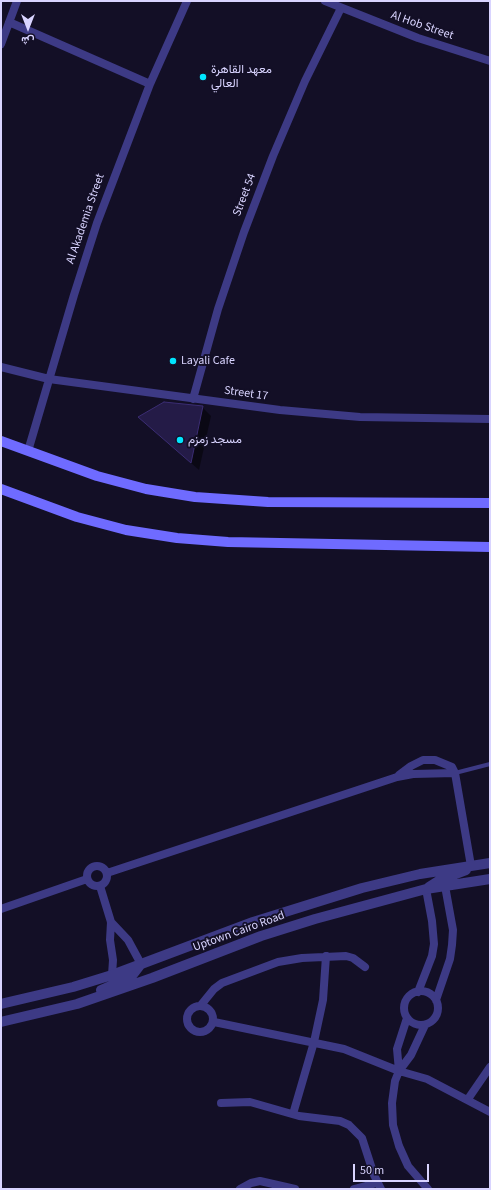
<!DOCTYPE html>
<html>
<head>
<meta charset="utf-8">
<style>
	body { margin:0 }
	#map { position:relative; width:491px; height:1190px; overflow:hidden; background:#130f26; font-family:"Source Sans 3",Vazirmatn,sans-serif }
	canvas { display:block }
	.frame { position:absolute; inset:0; border:2px solid #d9d4ff; pointer-events:none }
	.north { position:absolute; left:8px; top:8px; width:40px; height:40px; -webkit-text-stroke:3px #130f26; paint-order:stroke; rotate:180deg; font-size:11px; font-weight:700; line-height:16px; text-align:center; color:#d9d4ff }
	.north::after { content:''; display:block; margin:auto; width:14px; height:18px; background:#d9d4ff; clip-path:polygon(50% 0,100% 100%,50% 72%,0 100%) }
	.scale { position:absolute; left:353px; top:1164px; width:76px; height:18px; box-sizing:border-box; border:2px solid #d9d4ff; border-top:0; padding-left:5px; font-size:12px; line-height:14px; white-space:nowrap; color:#d9d4ff; -webkit-text-stroke:3px #130f26; paint-order:stroke }
</style>
</head>
<body>
<div id="map">
<canvas width="491" height="1190"></canvas>
<div class="frame"></div>
<div class="north">ش</div>
<div class="scale">50 m</div>
</div>
<script>
const c = document.querySelector('canvas').getContext('2d');
c.lineJoin = 'round';
function fillPath(path, color) {
  c.fillStyle = color;
  c.fill(path, 'evenodd');
}
function poly(rows) {
  const path = new Path2D();
  for (const r of rows) {
    if (r.length === 3) {
      path.moveTo(r[0] + r[2], r[1]);
      path.arc(r[0], r[1], r[2], 0, 2 * Math.PI);
      continue;
    }
    path.moveTo(r[0], r[1]);
    for (let i = 2; i < r.length; i += 2) path.lineTo(r[i], r[i + 1]);
  }
  return path;
}
function stroke(path, color, width, dash) {
  c.strokeStyle = color;
  c.lineWidth = width;
  c.lineCap = dash ? 'butt' : 'round';
  c.setLineDash(dash || []);
  c.stroke(path);
}
function label(font, color, halo, rows, align = 'center') {
  c.font = font + ' "Source Sans 3",Vazirmatn,sans-serif';
  c.lineWidth = 4;
  c.setLineDash([]);
  c.textBaseline = 'middle';
  c.strokeStyle = halo;
  c.fillStyle = color;
  for (const [text, x, y, turn = 0] of rows) {
    c.save();
    c.translate(x, y);
    c.rotate((+turn || 0) * Math.PI / 180);
    c.textAlign = isNaN(turn) ? turn : align;
    if (halo) c.strokeText(text, 0, 0);
    c.fillText(text, 0, 0);
    c.restore();
  }
}
const shadow = poly([
	[202,407,211,416,199,470,140,418]
]);
const building = poly([
	[164,402,203,406,191,463,138,417,164,402]
]);
const service = poly([
	[455,773,490,764]
]);
const minor = poly([
	[325,1,418,38,490,61],
	[9,22,150,84],
	[1,44,17,1],
	[1,367,49,379,280,410,360,417,490,419],
	[193,399,218,309,244,232,273,156,305,81,341,8],
	[28,451,74,295,97,223,150,84,187,1],
	[399,775,411,766,423,760,435,760,452,767,455,773,471,866],
	[97,876,10],
	[107,873,397,777,413,774,455,773],
	[100,886,111,922,110,940,113,960,112,975],
	[1,909,87,879],
	[111,922,128,940,141,964],
	[421,1008,17],
	[418,992,432,956,434,944,432,921,426,889],
	[436,1000,450,959,452,945,453,930,445,886],
	[201,1005,214,989,222,983,278,962,302,958,346,956,353,958,365,967],
	[200,1019,13],
	[214,1022,344,1049,399,1071,427,1079,490,1112],
	[425,1025,411,1055,399,1071,395,1081,392,1103,393,1125,399,1146,408,1166,428,1189],
	[399,1071,397,1049,407,1018],
	[468,1099,490,1067],
	[221,1103,250,1102,299,1116,340,1121,349,1125,362,1138,374,1175,381,1189],
	[293,1114,314,1042,323,1000,326,956],
	[240,1189,251,1183,260,1181,295,1189],
	[354,1189,377,1183]
]);
const tertiary = poly([
	[429,887,440,880,466,870],
	[101,990,131,977,141,964],
	[1,1004,73,987,112,975,253,922,362,888,420,874,490,863],
	[1,1022,77,1004,152,978,261,936,315,919,426,889,490,879]
]);
const secondary = poly([
	[1,441,97,476,146,489,195,497,268,502,490,503],
	[1,489,77,517,126,530,177,538,228,542,490,547]
]);
const markers = [
	[203,77,4,"#00e5ff"],
	[173,361,4,"#00e5ff"],
	[180,440,4,"#00e5ff"]
];
const streetNames = [
	["Al Hob Street",422,26,19],
	["Street 54",245,195,-69],
	["Al Akademia Street",86,219,-71],
	["Street 17",246,394,8],
	["Uptown Cairo Road",239,932,-20]
];
const poiNames = [
	["معهد القاهرة",211,70],
	["العالي",211,84],
	["Layali Cafe",181,361],
	["مسجد زمزم",188,440]
];
fillPath(shadow, '#0007');
fillPath(building, '#241b47');
stroke(building, '#3b2d73', 1);
stroke(service, '#3d3a85', 4);
stroke(minor, '#3d3a85', 8);
stroke(tertiary, '#3d3a85', 10);
stroke(secondary, '#6f6bff', 10);
for (const [x, y, r, color] of markers) {
  const dot = new Path2D();
  dot.arc(x, y, r, 0, 2 * Math.PI);
  c.fillStyle = color;
  c.fill(dot);
  stroke(dot, '#130f26', 1.5);
}
label('12px', '#d9d4ff', '#130f26', streetNames);
label('12px', '#d9d4ff', '#130f26', poiNames, 'left');
</script>
</body>
</html>
